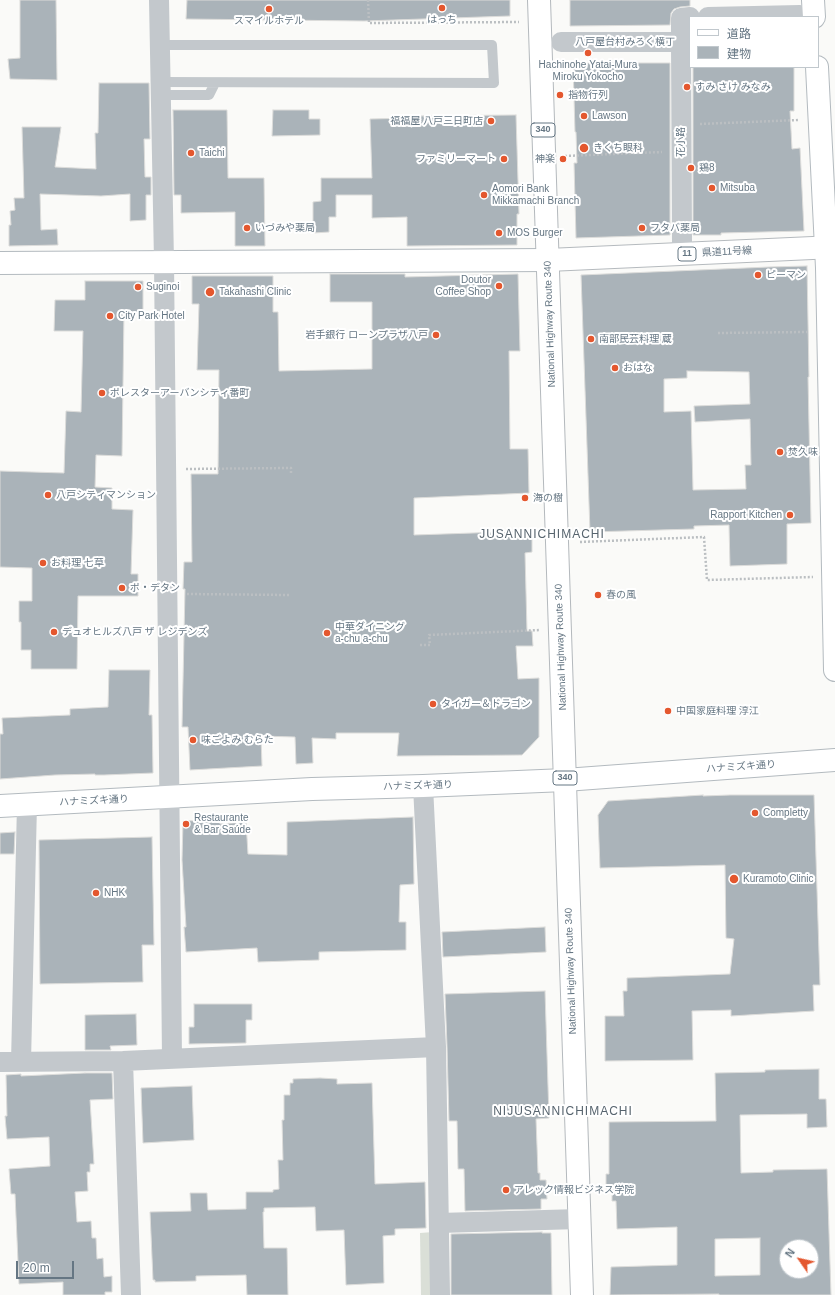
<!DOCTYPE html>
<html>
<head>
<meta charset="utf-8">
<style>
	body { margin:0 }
	#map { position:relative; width:835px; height:1295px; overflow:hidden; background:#fafaf8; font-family:Helvetica,"Noto Sans JP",sans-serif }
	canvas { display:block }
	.legend { position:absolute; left:689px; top:16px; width:130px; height:52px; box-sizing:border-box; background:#fff; border:1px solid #c1c8cd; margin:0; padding:5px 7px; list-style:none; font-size:12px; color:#657683 }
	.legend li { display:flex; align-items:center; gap:8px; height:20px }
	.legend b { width:20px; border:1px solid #c1c8cd }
	.north { position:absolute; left:779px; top:1239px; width:40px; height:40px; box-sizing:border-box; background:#fff; border:1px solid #c1c8cd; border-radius:50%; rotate:304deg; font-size:11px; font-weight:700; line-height:16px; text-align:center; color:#657683 }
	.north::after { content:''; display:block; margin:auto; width:14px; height:18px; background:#e4572e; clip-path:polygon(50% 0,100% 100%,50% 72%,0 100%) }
	.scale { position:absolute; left:16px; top:1261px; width:58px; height:18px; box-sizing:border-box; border:2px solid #657683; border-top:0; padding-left:5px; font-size:12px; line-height:14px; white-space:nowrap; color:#657683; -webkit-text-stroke:3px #fff; paint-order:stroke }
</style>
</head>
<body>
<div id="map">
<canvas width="835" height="1295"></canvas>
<ul class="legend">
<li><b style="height:5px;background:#fff"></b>道路</li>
<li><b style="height:11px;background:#aab3b9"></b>建物</li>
</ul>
<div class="north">N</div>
<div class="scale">20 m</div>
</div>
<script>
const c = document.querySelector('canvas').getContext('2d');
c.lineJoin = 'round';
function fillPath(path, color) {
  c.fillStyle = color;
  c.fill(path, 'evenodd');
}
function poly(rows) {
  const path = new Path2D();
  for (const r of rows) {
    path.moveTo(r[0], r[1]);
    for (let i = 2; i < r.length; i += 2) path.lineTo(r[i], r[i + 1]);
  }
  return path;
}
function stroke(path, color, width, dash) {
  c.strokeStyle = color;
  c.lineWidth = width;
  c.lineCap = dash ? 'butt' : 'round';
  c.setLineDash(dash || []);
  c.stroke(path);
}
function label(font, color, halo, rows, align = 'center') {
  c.font = font + ' Helvetica,"Noto Sans JP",sans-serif';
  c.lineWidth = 4;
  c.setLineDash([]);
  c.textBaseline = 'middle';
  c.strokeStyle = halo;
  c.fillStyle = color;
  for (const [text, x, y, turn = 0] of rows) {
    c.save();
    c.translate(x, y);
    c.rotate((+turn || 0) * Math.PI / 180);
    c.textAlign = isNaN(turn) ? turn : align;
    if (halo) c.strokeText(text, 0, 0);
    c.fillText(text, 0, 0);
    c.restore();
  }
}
const green = poly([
	[433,1232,434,1295,421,1295,420,1233]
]);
const building = poly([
	[20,0,56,0,57,80,10,79,8,59,20,58,20,0],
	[187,0,510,0,510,16,364,21,186,19,187,0],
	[570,0,690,0,690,6,680,7,674,9,671,13,670,25,570,26,570,0],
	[573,63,670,63,670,235,576,238,574,163,577,163,576,132,575,132,573,63],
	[693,67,794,67,794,111,790,111,792,149,800,148,804,231,721,233,721,235,693,235,693,67],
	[99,83,149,83,150,139,144,139,145,177,151,177,151,195,146,195,146,220,130,221,130,194,101,196,40,194,41,230,57,229,58,245,9,246,9,225,11,225,10,211,15,210,14,198,24,198,22,127,61,127,55,167,96,169,95,133,98,133,99,83],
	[173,110,227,110,228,178,264,178,265,246,235,246,235,212,181,213,181,195,174,195,173,110],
	[273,110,309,110,309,119,320,119,320,135,272,136,273,110],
	[516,115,519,214,517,214,517,245,407,246,407,217,372,218,372,195,336,195,336,217,329,217,329,232,313,233,313,202,321,201,321,178,372,178,370,119,412,118,412,116,516,115],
	[807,266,809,377,808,377,811,523,787,524,787,564,730,566,729,525,694,526,694,529,590,532,581,275,769,267,807,266],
	[687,371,749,372,750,404,694,406,695,422,750,419,751,465,745,465,746,489,693,490,691,411,664,412,664,379,687,378,687,371],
	[330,274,405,274,405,277,518,274,520,351,509,351,510,449,528,449,529,493,414,498,414,535,532,531,532,552,525,553,527,631,532,631,533,646,516,646,518,679,539,678,539,737,522,755,397,756,399,733,336,733,336,739,312,738,313,763,296,764,295,737,261,736,262,766,190,770,188,727,182,727,185,589,183,589,184,562,192,562,191,474,218,474,219,370,197,370,199,304,192,304,192,276,273,276,273,312,278,312,279,371,372,369,372,302,330,302,330,274],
	[85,281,143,281,143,313,124,312,122,456,96,455,95,487,112,488,112,509,133,510,131,574,138,574,138,596,78,596,77,669,31,669,31,650,21,650,21,622,19,622,19,601,32,601,32,568,0,567,0,471,64,473,66,411,81,412,83,331,54,331,55,300,85,300,85,281],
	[109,670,150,670,149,715,152,715,153,773,104,775,95,775,95,774,55,775,0,779,0,734,3,734,2,718,70,715,70,709,108,707,109,670],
	[703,795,703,796,730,795,814,795,820,985,813,985,814,1011,731,1016,731,1010,692,1011,693,1060,605,1061,605,1016,624,1016,623,991,627,991,627,978,730,974,734,939,726,938,725,865,600,868,598,815,608,801,703,795],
	[413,817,414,884,400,885,399,922,406,922,406,950,319,952,319,960,258,962,257,948,186,952,184,927,186,927,182,860,183,821,220,820,220,824,246,822,248,854,287,855,287,822,413,817],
	[15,832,14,854,0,854,0,833,15,832],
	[152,837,154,945,142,945,143,982,40,984,39,840,152,837],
	[545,927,546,952,443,957,442,932,545,927],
	[545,991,549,1118,536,1119,538,1173,540,1173,540,1180,546,1180,547,1199,541,1199,541,1209,465,1211,464,1169,458,1169,457,1121,449,1121,447,1046,445,994,545,991],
	[194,1004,252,1004,252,1020,246,1020,246,1043,189,1044,189,1027,194,1027,194,1004],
	[136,1014,137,1045,110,1046,111,1050,85,1050,85,1015,136,1014],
	[819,1069,819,1099,826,1099,827,1127,807,1128,807,1114,740,1115,741,1173,773,1172,773,1170,827,1169,831,1295,719,1295,719,1294,610,1295,611,1267,677,1265,677,1227,617,1229,616,1201,612,1201,612,1189,606,1189,606,1174,609,1174,609,1122,716,1121,715,1073,765,1072,765,1070,819,1069],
	[760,1238,760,1275,715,1276,715,1239,760,1238],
	[787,1247,811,1247,811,1271,787,1271,787,1247],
	[85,1073,112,1073,113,1099,90,1100,94,1164,90,1164,90,1172,87,1172,88,1191,75,1192,77,1222,91,1221,92,1238,96,1238,97,1259,103,1258,104,1277,112,1276,112,1292,105,1292,105,1295,63,1295,63,1282,19,1284,15,1194,11,1194,9,1169,50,1166,49,1137,7,1139,5,1116,7,1116,6,1075,21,1074,21,1076,85,1073],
	[320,1078,337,1079,337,1084,372,1083,375,1184,425,1182,426,1228,395,1229,395,1235,383,1236,384,1283,346,1285,344,1230,316,1231,315,1207,264,1208,264,1212,263,1212,264,1248,287,1248,288,1295,247,1295,246,1275,196,1276,196,1281,155,1282,155,1280,153,1280,150,1212,191,1211,190,1193,207,1193,208,1210,246,1209,246,1192,273,1192,273,1190,279,1189,278,1160,283,1160,282,1120,284,1120,284,1095,290,1095,290,1083,293,1083,293,1079,320,1078],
	[192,1086,194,1140,143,1143,141,1088,192,1086],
	[542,1232,542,1233,551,1233,552,1295,451,1295,451,1234,542,1232]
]);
const path = poly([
	[368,0,369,23,519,22],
	[700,124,799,120],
	[565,156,662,152],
	[718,333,807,332],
	[186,469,291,468,291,473],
	[580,542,704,537,707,580,813,577],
	[187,594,289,595],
	[420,645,430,645,429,635,540,630]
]);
const lane = poly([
	[160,45,492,45,494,83,160,82],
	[161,95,209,95,215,83]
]);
const street = poly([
	[159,0,164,261,172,1059],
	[708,17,800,15],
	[561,42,681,42,681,18,690,17],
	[681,42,682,242],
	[423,786,436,1047,440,1295],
	[123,1061,131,1295],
	[0,1062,123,1061,436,1047],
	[21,1062,27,804],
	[439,1223,580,1219]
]);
const secondary = poly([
	[813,0,814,17],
	[817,67,827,268,835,670],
	[0,263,548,260],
	[0,806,312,789,423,786,565,780,835,760]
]);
const primary = poly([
	[548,260,835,247]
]);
const highway = poly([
	[539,0,582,1295]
]);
const markers = [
	[442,8,4,"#e4572e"],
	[269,9,4,"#e4572e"],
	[588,53,4,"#e4572e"],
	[687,87,4,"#e4572e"],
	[560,95,4,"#e4572e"],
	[584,116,4,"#e4572e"],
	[491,121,4,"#e4572e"],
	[584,148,5,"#e4572e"],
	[191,153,4,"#e4572e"],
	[504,159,4,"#e4572e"],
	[563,159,4,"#e4572e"],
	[691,168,4,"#e4572e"],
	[712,188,4,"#e4572e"],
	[484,195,4,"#e4572e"],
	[247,228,4,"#e4572e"],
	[642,228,4,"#e4572e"],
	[499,233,4,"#e4572e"],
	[758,275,4,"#e4572e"],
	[499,286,4,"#e4572e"],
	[138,287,4,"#e4572e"],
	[210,292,5,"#e4572e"],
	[110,316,4,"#e4572e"],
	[436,335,4,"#e4572e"],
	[591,339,4,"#e4572e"],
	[615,368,4,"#e4572e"],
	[102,393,4,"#e4572e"],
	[780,452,4,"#e4572e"],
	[48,495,4,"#e4572e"],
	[525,498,4,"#e4572e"],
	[790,515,4,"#e4572e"],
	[43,563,4,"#e4572e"],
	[122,588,4,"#e4572e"],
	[598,595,4,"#e4572e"],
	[54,632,4,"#e4572e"],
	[327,633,4,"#e4572e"],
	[433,704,4,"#e4572e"],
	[668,711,4,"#e4572e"],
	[193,740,4,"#e4572e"],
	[755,813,4,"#e4572e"],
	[186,824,4,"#e4572e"],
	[734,879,5,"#e4572e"],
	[96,893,4,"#e4572e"],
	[506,1190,4,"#e4572e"]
];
const shields = [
	[543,130,24],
	[687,254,18],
	[565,778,24]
];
const shieldNames = [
	["340",543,130],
	["11",687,254],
	["340",565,778]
];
const poiNames = [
	["はっち",442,20,"center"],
	["スマイルホテル",269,21,"center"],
	["Hachinohe Yatai-Mura",588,65,"center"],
	["Miroku Yokocho",588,77,"center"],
	["すみ さけ みなみ",695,87],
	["指物行列",568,95],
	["Lawson",592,116],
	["福福屋 八戸三日町店",483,121,"right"],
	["きくち眼科",593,148],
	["Taichi",199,153],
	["ファミリーマート",496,159,"right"],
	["神楽",555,159,"right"],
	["鶏8",699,168],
	["Mitsuba",720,188],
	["Aomori Bank",492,189],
	["Mikkamachi Branch",492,201],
	["いづみや薬局",255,228],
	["フタバ薬局",650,228],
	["MOS Burger",507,233],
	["ピーマン",766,275],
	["Doutor",491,280,"right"],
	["Coffee Shop",491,292,"right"],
	["Suginoi",146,287],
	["Takahashi Clinic",219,292],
	["City Park Hotel",118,316],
	["岩手銀行 ローンプラザ八戸",428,335,"right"],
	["南部民芸料理 蔵",599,339],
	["おはな",623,368],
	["ポレスターアーバンシティ番町",110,393],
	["焚久味",788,452],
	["八戸シティマンション",56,495],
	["海の樹",533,498],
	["Rapport Kitchen",782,515,"right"],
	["お料理 七草",51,563],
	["ポ・デタン",130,588],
	["春の風",606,595],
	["中華ダイニング",335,627],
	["a-chu a-chu",335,639],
	["デュオヒルズ八戸 ザ レジデンズ",62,632],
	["タイガー＆ドラゴン",441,704],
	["中国家庭料理 淳江",676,711],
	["味ごよみ むらた",201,740],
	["Completty",763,813],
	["Restaurante",194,818],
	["& Bar Saúde",194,830],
	["Kuramoto Clinic",743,879],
	["NHK",104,893],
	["アレック情報ビジネス学院",514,1190]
];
const streetNames = [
	["八戸屋台村みろく横丁",625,42],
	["花小路",681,142,-90],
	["県道11号線",727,252,-3],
	["National Highway Route 340",550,324,-92],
	["National Highway Route 340",561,647,-92],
	["ハナミズキ通り",741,767,-4],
	["ハナミズキ通り",418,786,-2],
	["ハナミズキ通り",94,801,-3],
	["National Highway Route 340",571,971,-92]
];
const quarterNames = [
	["JUSANNICHIMACHI",542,535],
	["NIJUSANNICHIMACHI",563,1112]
];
fillPath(green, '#dadfd7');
fillPath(building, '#aab3b9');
stroke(building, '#dcdcda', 1);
stroke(secondary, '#b3babf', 24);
stroke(primary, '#b5babe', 24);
stroke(highway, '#b4b9bd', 24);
stroke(path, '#bbbfc2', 2.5, [2, 2]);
stroke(lane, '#c3c8cc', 10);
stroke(street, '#c3c8cc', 20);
stroke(secondary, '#fff', 22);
stroke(primary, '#fff', 22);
stroke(highway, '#fff', 22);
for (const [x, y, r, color] of markers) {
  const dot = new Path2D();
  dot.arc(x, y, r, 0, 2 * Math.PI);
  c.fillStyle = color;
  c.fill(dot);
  stroke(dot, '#fff', 1.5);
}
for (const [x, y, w] of shields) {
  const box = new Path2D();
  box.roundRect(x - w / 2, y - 7, w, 14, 3);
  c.fillStyle = '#fff';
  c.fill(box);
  stroke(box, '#657683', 1);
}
label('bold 9px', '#657683', null, shieldNames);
label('10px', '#657683', '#fff', poiNames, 'left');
label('10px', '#657683', '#fff', streetNames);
c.letterSpacing = '1px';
label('12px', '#57646e', '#fff', quarterNames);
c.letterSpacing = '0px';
</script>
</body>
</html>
